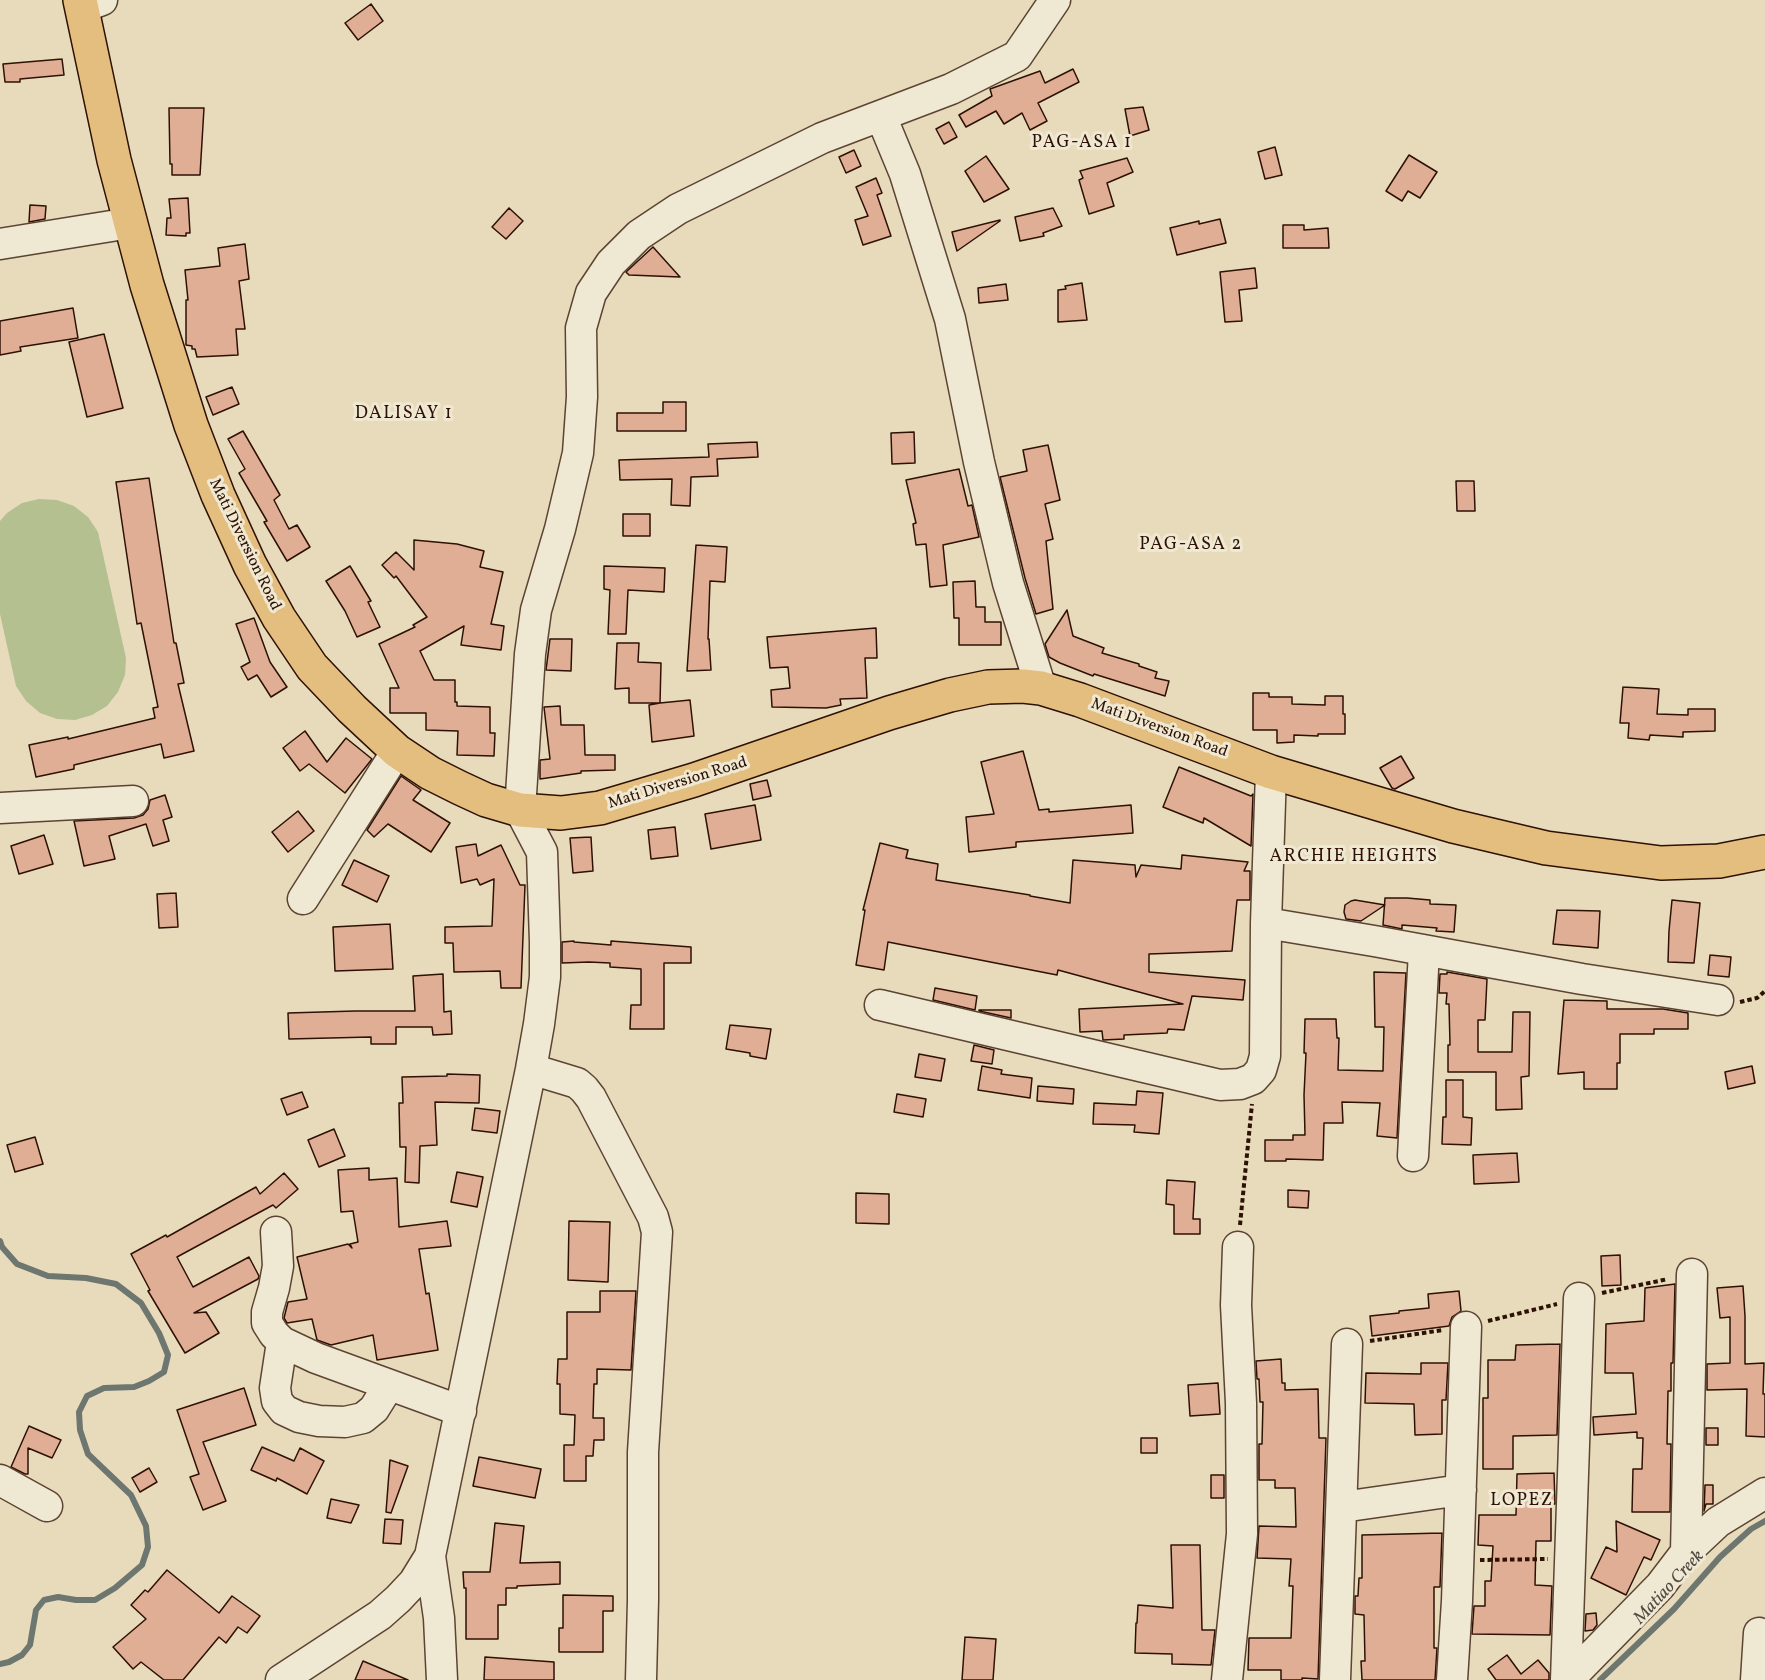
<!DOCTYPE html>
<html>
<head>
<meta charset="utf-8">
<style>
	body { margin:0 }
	canvas { display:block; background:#e7dbbc }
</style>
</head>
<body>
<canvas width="1765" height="1680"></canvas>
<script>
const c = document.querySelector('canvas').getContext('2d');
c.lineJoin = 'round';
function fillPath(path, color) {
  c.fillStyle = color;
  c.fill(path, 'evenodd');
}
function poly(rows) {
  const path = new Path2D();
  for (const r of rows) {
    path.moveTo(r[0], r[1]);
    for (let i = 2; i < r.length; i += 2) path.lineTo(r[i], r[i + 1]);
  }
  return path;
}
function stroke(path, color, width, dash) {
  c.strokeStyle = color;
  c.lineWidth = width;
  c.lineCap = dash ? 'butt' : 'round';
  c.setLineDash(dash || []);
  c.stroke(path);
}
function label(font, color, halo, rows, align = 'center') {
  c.font = font + ' Vollkorn,serif';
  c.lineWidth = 6;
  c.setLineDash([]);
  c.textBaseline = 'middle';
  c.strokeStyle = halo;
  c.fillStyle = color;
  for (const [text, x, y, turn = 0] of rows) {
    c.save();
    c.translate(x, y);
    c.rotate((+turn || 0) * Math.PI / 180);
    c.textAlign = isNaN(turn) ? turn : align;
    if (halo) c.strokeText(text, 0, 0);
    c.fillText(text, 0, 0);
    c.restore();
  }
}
const green = poly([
	[39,499,57,500,74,506,88,517,98,532,126,658,125,675,118,692,107,706,92,715,75,720,57,719,40,713,26,701,16,686,0,614,0,521,7,513,22,503]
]);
const stream = poly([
	[0,1241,2,1247,17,1264,48,1276,86,1278,116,1284,141,1303,159,1333,168,1355,164,1372,149,1381,134,1387,104,1388,87,1396,79,1412,80,1430,88,1454,131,1495,146,1526,148,1547,142,1565,115,1588,95,1600,76,1600,58,1597,44,1600,36,1610,30,1645,22,1655,9,1662,0,1664],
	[1600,1680,1674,1609,1720,1557,1751,1529,1765,1521]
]);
const building = poly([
	[371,4,383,21,358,40,345,23,371,4],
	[62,59,64,75,20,79,20,82,5,82,3,64,62,59],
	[1073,69,1079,82,1038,103,1047,121,1030,130,1022,113,1004,124,996,111,966,127,959,115,992,96,990,89,1040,71,1045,83,1073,69],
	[1143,107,1149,130,1130,136,1125,109,1143,107],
	[169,108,204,108,200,175,172,175,172,164,170,164,169,108],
	[949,122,957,137,944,144,936,129,949,122],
	[1275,147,1282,175,1265,179,1258,152,1275,147],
	[854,150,861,166,846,173,839,157,854,150],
	[1409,155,1437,172,1420,198,1408,191,1402,201,1386,191,1409,155],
	[986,156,1009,189,984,202,965,171,986,156],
	[1127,158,1133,172,1107,183,1114,206,1089,214,1079,180,1083,178,1080,171,1127,158],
	[876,178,882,193,877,195,891,236,863,245,855,220,868,216,856,187,876,178],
	[188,198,190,233,186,233,186,236,166,235,167,218,171,218,169,199,188,198],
	[30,205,46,206,45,219,29,222,30,205],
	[509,208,523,221,506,239,492,227,509,208],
	[1053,208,1062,226,1043,233,1044,236,1020,241,1015,217,1053,208],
	[1220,219,1226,243,1177,255,1170,228,1199,221,1199,224,1220,219],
	[1000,220,1000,221,957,251,952,232,1000,220],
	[1283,225,1304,225,1304,230,1328,228,1329,248,1283,248,1283,225],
	[245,244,249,279,239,281,245,329,236,329,238,355,197,357,195,349,192,349,192,346,186,345,186,300,188,300,185,270,220,266,218,248,245,244],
	[653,247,680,277,629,275,626,272,653,247],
	[1255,268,1257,288,1239,290,1242,321,1225,322,1220,272,1255,268],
	[1082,283,1087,320,1058,322,1058,290,1066,289,1065,286,1082,283],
	[1006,284,1008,300,979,303,978,288,1006,284],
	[73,308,78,338,20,347,21,351,0,355,0,321,73,308],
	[104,334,123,408,87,417,69,342,104,334],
	[232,387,239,404,213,415,206,397,232,387],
	[663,402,686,402,686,431,617,431,617,413,663,413,663,402],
	[243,431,280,495,274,500,289,529,297,525,310,547,287,561,264,522,267,521,239,473,245,469,228,439,243,431],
	[914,432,915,463,892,464,891,433,914,432],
	[757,442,758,457,717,459,718,476,691,477,690,506,671,505,672,479,620,480,619,460,709,457,708,444,757,442],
	[1048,445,1060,500,1045,504,1053,539,1046,541,1053,609,1036,614,1025,578,1000,477,1027,471,1023,450,1048,445],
	[959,469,968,506,972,505,979,537,943,545,947,585,930,587,926,544,916,545,913,524,916,523,906,480,959,469],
	[149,478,174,643,176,643,184,683,178,684,194,751,164,758,161,744,74,765,74,769,36,777,29,745,68,737,68,739,155,718,153,708,158,707,141,623,137,624,116,482,149,478],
	[1456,481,1474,481,1475,511,1457,511,1456,481],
	[623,514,650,514,650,536,623,536,623,514],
	[414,540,457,544,484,551,480,567,503,572,491,624,504,626,501,650,461,645,464,626,420,651,434,680,455,680,455,702,457,702,457,706,490,707,490,733,495,733,494,756,457,755,458,731,426,730,426,713,390,713,390,688,399,688,379,644,415,627,413,625,427,617,396,576,394,578,382,565,396,552,414,570,414,540],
	[696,545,727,547,725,582,710,581,708,639,709,639,711,670,687,671,696,545],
	[350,566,371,601,368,602,380,627,357,637,345,611,326,581,350,566],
	[604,566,665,568,664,592,628,590,626,634,608,634,610,590,604,589,604,566],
	[975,581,976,607,985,607,985,622,1001,622,1001,645,959,645,959,618,954,618,953,582,975,581],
	[1067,610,1073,636,1104,648,1102,653,1139,664,1139,666,1157,672,1155,678,1169,681,1165,696,1094,674,1093,676,1060,663,1049,657,1045,644,1067,610],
	[254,618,270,662,287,687,271,697,257,675,248,680,241,667,250,662,236,624,254,618],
	[876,628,877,658,865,658,867,698,840,699,841,705,826,708,772,707,771,690,790,688,788,667,770,668,767,637,876,628],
	[550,639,572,639,571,671,546,670,550,639],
	[617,643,639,643,638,662,661,663,660,703,690,700,694,736,652,742,649,705,660,703,629,703,629,688,615,689,617,643],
	[1623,687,1659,689,1657,714,1688,715,1688,709,1715,709,1715,731,1683,732,1683,737,1650,735,1649,740,1628,738,1629,723,1620,723,1623,687],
	[1253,693,1269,693,1269,697,1292,697,1292,704,1325,705,1325,696,1343,696,1343,714,1345,714,1345,734,1318,734,1318,736,1294,735,1294,742,1277,743,1277,730,1253,730,1253,693],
	[560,706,561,725,584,725,585,755,615,755,615,770,581,771,581,773,540,779,540,760,550,759,544,707,560,706],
	[305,731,327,762,346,738,372,759,345,793,309,764,300,771,283,748,305,731],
	[1023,751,1039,810,1049,809,1049,812,1131,805,1133,833,1016,842,1016,847,969,852,966,817,994,814,981,762,1023,751],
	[1401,756,1414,778,1395,789,1392,788,1380,768,1401,756],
	[1179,767,1251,796,1253,794,1251,846,1204,818,1203,823,1163,807,1179,767],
	[401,776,421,790,413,800,450,823,431,852,388,824,374,837,367,830,401,776],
	[767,780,771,796,753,800,750,784,767,780],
	[165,795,172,817,163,820,169,841,153,846,146,824,109,836,115,859,84,866,74,821,134,818,143,815,148,809,150,800,165,795],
	[755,805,761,840,711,849,705,814,755,805],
	[298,811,314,831,288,852,272,832,298,811],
	[675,827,678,856,651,859,648,830,675,827],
	[44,835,53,864,19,874,11,846,44,835],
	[591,837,593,871,573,873,570,838,591,837],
	[880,843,908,850,906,858,938,864,936,880,1030,895,1030,896,1070,903,1073,860,1135,865,1136,877,1141,865,1181,869,1182,855,1248,862,1244,871,1250,871,1250,900,1237,900,1232,951,1149,954,1149,972,1245,980,1243,1000,1192,996,1184,1030,1168,1029,1167,1033,1124,1035,1124,1039,1103,1040,1102,1031,1080,1032,1079,1009,1183,1004,1058,970,1057,975,888,942,884,970,856,965,865,910,863,910,880,843],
	[476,844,478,856,501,845,520,885,525,885,521,988,501,988,500,971,454,972,453,943,445,943,445,927,492,926,494,879,480,885,477,879,461,883,456,847,476,844],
	[354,860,389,876,377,902,342,885,354,860],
	[176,893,178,927,159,928,157,894,176,893],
	[1385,898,1407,898,1430,900,1430,904,1456,905,1454,932,1436,931,1437,928,1402,925,1402,929,1383,925,1385,898],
	[1355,900,1385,905,1361,921,1346,919,1344,912,1345,905,1351,901,1355,900],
	[1672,900,1700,903,1694,963,1668,962,1669,931,1672,900],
	[1557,910,1600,911,1598,948,1553,944,1557,910],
	[390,924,393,969,335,971,333,927,390,924],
	[574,941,574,942,611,945,611,941,691,947,691,963,664,963,664,1029,630,1029,631,1005,641,1005,641,969,610,967,610,963,589,962,562,963,562,942,574,941],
	[1710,955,1731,957,1729,977,1708,975,1710,955],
	[1374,972,1406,973,1397,1138,1377,1136,1380,1103,1342,1102,1343,1123,1324,1123,1323,1160,1286,1159,1286,1161,1265,1161,1265,1140,1293,1140,1293,1135,1305,1135,1304,1095,1306,1053,1304,1053,1305,1019,1336,1019,1337,1038,1339,1038,1338,1070,1383,1071,1384,1027,1375,1027,1374,972],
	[1447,972,1487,979,1485,1020,1478,1020,1478,1052,1512,1052,1513,1012,1530,1012,1529,1076,1521,1077,1522,1109,1496,1110,1496,1072,1448,1072,1448,1045,1450,1045,1449,1004,1446,1004,1447,993,1439,993,1440,974,1447,974,1447,972],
	[443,974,444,1012,451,1011,452,1034,433,1035,432,1027,396,1027,396,1044,371,1044,371,1037,289,1039,288,1013,355,1011,415,1011,413,976,443,974],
	[935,988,977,996,975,1010,933,1000,935,988],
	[1564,1000,1607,1001,1607,1009,1663,1009,1688,1013,1688,1029,1654,1029,1654,1034,1620,1034,1620,1063,1617,1063,1617,1089,1584,1089,1584,1072,1558,1074,1564,1000],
	[979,1010,1011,1010,1011,1018,979,1011,979,1010],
	[730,1025,771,1029,766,1059,750,1056,750,1053,726,1049,730,1025],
	[974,1045,994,1050,992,1064,971,1061,974,1045],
	[919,1054,945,1059,941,1081,915,1077,919,1054],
	[982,1066,1002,1070,1001,1074,1032,1078,1030,1098,978,1090,982,1066],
	[1752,1066,1755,1083,1728,1089,1725,1072,1752,1066],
	[447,1074,480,1075,479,1103,435,1102,437,1145,420,1146,419,1183,405,1182,406,1147,400,1147,399,1103,403,1103,402,1077,447,1076,447,1074],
	[1446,1080,1463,1080,1463,1117,1472,1118,1471,1145,1442,1144,1443,1117,1446,1117,1446,1080],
	[1038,1086,1074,1089,1073,1104,1037,1101,1038,1086],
	[1137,1091,1163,1093,1159,1134,1134,1132,1135,1125,1093,1124,1094,1103,1136,1105,1137,1091],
	[302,1092,308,1107,287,1115,281,1099,302,1092],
	[897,1094,926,1099,923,1117,894,1112,897,1094],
	[475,1108,500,1111,497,1133,472,1130,475,1108],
	[334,1129,345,1156,319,1167,308,1140,334,1129],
	[35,1137,43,1164,15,1172,7,1145,35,1137],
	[1517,1153,1519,1182,1474,1184,1473,1155,1517,1153],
	[369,1168,369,1180,397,1178,399,1227,447,1221,451,1246,419,1249,426,1294,429,1293,438,1350,377,1360,373,1335,331,1345,317,1340,312,1319,287,1323,284,1318,288,1302,307,1299,297,1257,348,1244,352,1248,350,1244,358,1242,353,1211,341,1212,338,1170,369,1168],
	[457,1172,483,1177,477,1207,451,1202,457,1172],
	[284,1173,298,1189,276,1208,273,1205,177,1257,193,1287,249,1257,259,1276,258,1279,194,1313,206,1312,219,1333,185,1353,148,1291,150,1290,131,1254,166,1235,167,1237,256,1187,260,1194,284,1173],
	[1167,1180,1195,1182,1193,1219,1200,1219,1200,1234,1174,1234,1174,1205,1166,1204,1167,1180],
	[1288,1190,1309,1191,1308,1208,1288,1207,1288,1190],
	[856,1193,889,1194,889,1224,856,1223,856,1193],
	[569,1221,610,1222,608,1282,568,1280,569,1221],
	[1620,1255,1621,1285,1602,1286,1601,1256,1620,1255],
	[1675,1284,1673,1363,1671,1363,1671,1391,1668,1391,1667,1444,1671,1444,1670,1512,1632,1512,1633,1469,1642,1469,1643,1438,1637,1438,1637,1432,1594,1435,1593,1417,1636,1414,1633,1373,1605,1373,1606,1324,1644,1321,1645,1288,1675,1284],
	[1743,1286,1745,1316,1745,1364,1764,1363,1763,1394,1765,1394,1765,1437,1746,1436,1747,1389,1707,1390,1707,1364,1730,1363,1730,1317,1720,1318,1717,1288,1743,1286],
	[600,1291,636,1291,631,1370,597,1369,597,1384,594,1384,593,1418,604,1418,604,1440,594,1440,593,1456,586,1456,586,1481,564,1481,564,1445,574,1445,575,1415,560,1414,560,1384,557,1384,558,1359,567,1359,567,1312,600,1312,600,1291],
	[1459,1291,1461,1311,1452,1317,1449,1326,1372,1336,1370,1316,1399,1313,1399,1311,1429,1308,1428,1294,1459,1291],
	[1560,1344,1557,1435,1513,1436,1513,1469,1483,1469,1483,1398,1488,1398,1488,1360,1515,1360,1516,1345,1560,1344],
	[1281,1359,1282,1383,1285,1383,1285,1390,1318,1389,1319,1438,1326,1438,1318,1679,1302,1678,1302,1680,1281,1680,1281,1670,1248,1670,1249,1638,1291,1638,1293,1586,1289,1586,1291,1559,1257,1558,1259,1526,1296,1527,1295,1488,1275,1488,1275,1480,1259,1480,1259,1444,1262,1444,1263,1402,1260,1402,1259,1379,1257,1379,1256,1361,1281,1359],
	[1421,1363,1448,1363,1446,1400,1442,1400,1442,1434,1415,1435,1414,1404,1365,1403,1366,1373,1421,1374,1421,1363],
	[1218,1383,1220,1414,1190,1416,1188,1385,1218,1383],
	[244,1388,256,1425,203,1442,226,1501,203,1510,190,1477,199,1474,177,1410,244,1388],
	[29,1426,61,1440,52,1458,28,1448,28,1474,25,1474,11,1467,29,1426],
	[1706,1428,1718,1428,1718,1445,1706,1445,1706,1428],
	[1141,1438,1157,1438,1157,1453,1141,1453,1141,1438],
	[262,1447,294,1461,300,1448,324,1461,307,1494,277,1478,276,1481,251,1470,262,1447],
	[479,1457,541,1469,535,1498,473,1486,479,1457],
	[390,1460,408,1466,391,1513,386,1512,390,1460],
	[149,1468,157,1482,140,1492,132,1478,149,1468],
	[1554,1473,1555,1504,1551,1504,1551,1541,1536,1541,1535,1585,1552,1586,1550,1635,1472,1634,1474,1606,1485,1606,1485,1581,1491,1581,1493,1546,1478,1545,1479,1515,1516,1515,1517,1474,1554,1473],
	[1211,1475,1224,1475,1224,1498,1211,1498,1211,1475],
	[1705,1485,1713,1485,1713,1504,1706,1504,1704,1511,1705,1485],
	[331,1499,359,1505,351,1523,327,1518,331,1499],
	[385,1519,403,1520,401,1544,383,1543,385,1519],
	[1616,1521,1660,1540,1651,1560,1644,1557,1626,1595,1591,1578,1606,1547,1617,1552,1616,1521],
	[495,1523,524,1526,520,1563,560,1562,560,1584,517,1586,517,1588,506,1588,506,1605,498,1605,498,1639,466,1639,466,1588,464,1588,463,1572,490,1572,495,1523],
	[1442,1533,1440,1587,1434,1587,1434,1648,1437,1648,1435,1680,1362,1680,1361,1661,1365,1661,1364,1615,1355,1614,1355,1596,1358,1596,1359,1578,1362,1578,1362,1535,1442,1533],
	[1171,1545,1200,1545,1202,1630,1215,1630,1211,1665,1172,1664,1172,1654,1135,1653,1136,1623,1137,1623,1138,1605,1173,1608,1171,1545],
	[167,1570,219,1613,232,1596,260,1616,247,1633,238,1627,226,1643,219,1637,183,1680,164,1680,141,1662,133,1669,113,1647,146,1619,131,1605,145,1590,148,1592,167,1570],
	[563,1595,613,1596,613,1611,603,1611,603,1652,559,1652,559,1628,563,1628,563,1595],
	[1596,1613,1597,1625,1593,1630,1585,1631,1586,1614,1596,1613],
	[965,1637,996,1639,993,1680,962,1680,965,1637],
	[1507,1655,1521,1674,1538,1660,1549,1673,1549,1680,1496,1680,1488,1669,1507,1655],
	[485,1657,554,1662,554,1680,484,1680,485,1657],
	[363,1661,408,1680,355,1680,363,1661]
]);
const path = poly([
	[1740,1002,1757,998,1765,991],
	[1240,1225,1252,1104],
	[1602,1293,1668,1279],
	[1488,1321,1557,1304],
	[1370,1341,1443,1330],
	[1480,1560,1548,1559]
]);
const minor = poly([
	[81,8,102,0],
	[881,116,905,174,950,319,979,462,1008,583,1041,688],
	[0,244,130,223],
	[0,808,133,801],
	[303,899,397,751],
	[1266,923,1374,941,1582,979,1718,1000],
	[880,1005,1220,1085,1240,1084,1253,1079,1261,1070,1265,1056,1266,923,1271,772],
	[531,1069,577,1083,584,1089,591,1098,653,1217,657,1232,643,1452,643,1600,641,1680],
	[1413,1156,1424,951],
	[276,1232,278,1266,274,1288,267,1312,267,1323,274,1334,282,1342,316,1358,461,1411],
	[282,1342,275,1388,277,1401,284,1410,299,1417,319,1421,345,1422,363,1418,374,1409,389,1385],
	[0,1480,47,1506],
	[1342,1507,1461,1490],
	[1686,1552,1692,1274],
	[430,1556,439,1618,442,1680],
	[281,1680,380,1615,398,1599,414,1582,430,1556,531,1069,539,1024,545,977,545,942,542,852,520,810,530,654,536,610,560,529,578,453,582,397,581,328,591,293,611,263,639,235,678,209,822,138,951,89,1017,56,1055,0],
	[1227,1680,1242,1534,1241,1403,1236,1305,1238,1247],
	[1335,1680,1347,1344],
	[1452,1680,1457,1601,1466,1327],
	[1566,1680,1579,1298],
	[1568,1680,1660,1586,1686,1552,1718,1522,1765,1493],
	[1756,1680,1759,1633]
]);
const highway = poly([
	[80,0,114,160,147,285,191,425,218,495,250,565,279,618,312,667,352,709,397,751,430,773,460,788,486,800,520,810,561,813,600,808,694,780,889,713,950,695,988,687,1023,686,1041,688,1080,700,1271,772,1453,826,1546,848,1661,863,1719,861,1765,852]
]);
const streetNames = [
	["Mati Diversion Road",244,545,64],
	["Mati Diversion Road",1159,729,20],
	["Mati Diversion Road",678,784,-17]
];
const neighbourhoodNames = [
	["PAG-ASA 1",1082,144],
	["DALISAY 1",404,415],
	["PAG-ASA 2",1191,546],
	["ARCHIE HEIGHTS",1354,858],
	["LOPEZ",1522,1502]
];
const waterNames = [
	["Matiao Creek",1670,1588,-47]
];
fillPath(green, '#b5c091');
stroke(stream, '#6e7670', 6);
fillPath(building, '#e0ae94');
stroke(building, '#2e1104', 1.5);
stroke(minor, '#5c4432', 33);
stroke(highway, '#2e1104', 36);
stroke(path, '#2e1104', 4, [4.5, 3]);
stroke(minor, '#efe8d3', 30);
stroke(highway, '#e4be7e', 33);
label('16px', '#2e1104', '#efe8d3', streetNames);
c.letterSpacing = '1.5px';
label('18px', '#2e1104', '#efe8d3', neighbourhoodNames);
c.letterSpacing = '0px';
label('italic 18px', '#534c43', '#efe8d3', waterNames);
</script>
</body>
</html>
